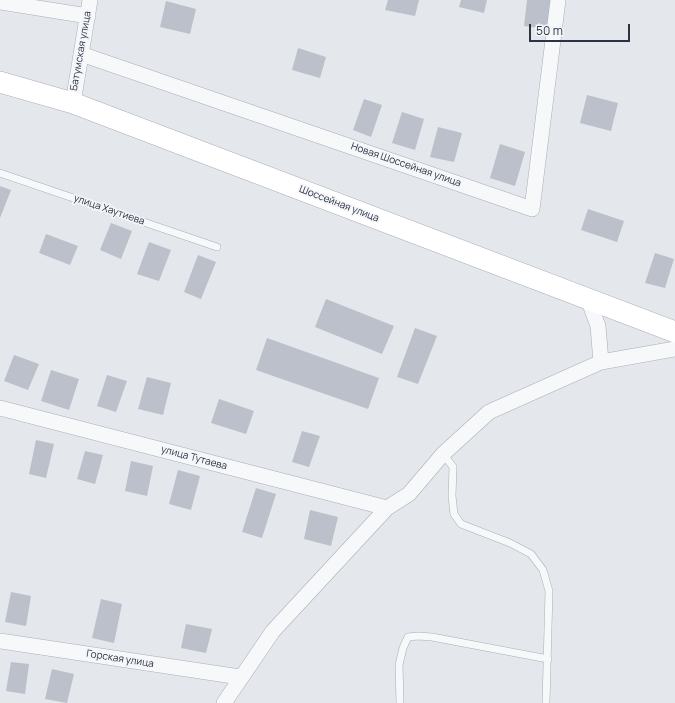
<!DOCTYPE html>
<html>
<head>
<meta charset="utf-8">
<style>
	body { margin:0 }
	#map { position:relative; width:675px; height:703px; overflow:hidden; background:#e4e7ec; font-family:Manrope,sans-serif }
	canvas { display:block }
	.scale { position:absolute; left:529px; top:24px; width:101px; height:18px; box-sizing:border-box; border:2px solid #2b3445; border-top:0; padding-left:5px; font-size:12px; line-height:14px; white-space:nowrap; color:#2b3445; -webkit-text-stroke:3px #f4f6f9; paint-order:stroke }
</style>
</head>
<body>
<div id="map">
<canvas width="675" height="703"></canvas>
<div class="scale">50 m</div>
</div>
<script>
const c = document.querySelector('canvas').getContext('2d');
c.lineJoin = 'round';
function fillPath(path, color) {
  c.fillStyle = color;
  c.fill(path, 'evenodd');
}
function poly(rows) {
  const path = new Path2D();
  for (const r of rows) {
    path.moveTo(r[0], r[1]);
    for (let i = 2; i < r.length; i += 2) path.lineTo(r[i], r[i + 1]);
  }
  return path;
}
function stroke(path, color, width, dash) {
  c.strokeStyle = color;
  c.lineWidth = width;
  c.lineCap = dash ? 'butt' : 'round';
  c.setLineDash(dash || []);
  c.stroke(path);
}
function label(font, color, halo, rows, align = 'center') {
  c.font = font + ' Manrope,sans-serif';
  c.lineWidth = 3.5;
  c.setLineDash([]);
  c.textBaseline = 'middle';
  c.strokeStyle = halo;
  c.fillStyle = color;
  for (const [text, x, y, turn = 0] of rows) {
    c.save();
    c.translate(x, y);
    c.rotate((+turn || 0) * Math.PI / 180);
    c.textAlign = isNaN(turn) ? turn : align;
    if (halo) c.strokeText(text, 0, 0);
    c.fillText(text, 0, 0);
    c.restore();
  }
}
const building = poly([
	[388,0,419,0,415,16,385,10],
	[461,0,487,0,484,13,459,7],
	[527,0,551,0,547,29,524,26],
	[166,1,196,9,190,34,160,27],
	[298,48,326,57,320,78,292,70],
	[587,95,618,103,611,131,580,123],
	[364,99,382,105,371,137,353,130],
	[402,112,424,119,415,150,392,143],
	[438,127,462,133,454,162,430,157],
	[500,144,525,152,515,186,490,178],
	[0,186,11,190,0,218],
	[588,209,624,221,617,242,581,230],
	[111,223,132,231,121,259,100,250],
	[46,234,78,246,70,265,39,253],
	[149,242,171,250,159,281,137,274],
	[655,253,674,259,665,288,645,283],
	[198,255,216,262,201,299,184,292],
	[326,299,394,326,382,354,315,327],
	[415,328,437,336,418,384,397,377],
	[267,338,379,378,368,409,256,370],
	[14,355,39,364,28,390,4,381],
	[51,370,79,379,69,410,41,401],
	[107,375,127,381,116,412,97,406],
	[147,377,171,383,163,415,138,409],
	[219,399,254,411,246,434,211,423],
	[302,431,320,436,309,467,292,462],
	[36,440,54,444,46,478,29,474],
	[85,451,103,455,95,484,77,479],
	[131,461,153,466,147,496,125,491],
	[178,470,200,476,191,510,169,504],
	[256,488,276,494,262,538,242,532],
	[310,510,338,517,331,546,304,539],
	[11,592,31,596,26,626,5,622],
	[101,599,122,604,114,643,92,638],
	[186,624,212,629,206,653,181,648],
	[11,662,29,664,25,694,6,691],
	[52,669,74,674,67,703,45,699]
]);
const service = poly([
	[0,173,217,247],
	[443,454,453,467,452,496,454,514,461,524,510,543,531,554,543,570,549,591,546,703],
	[400,703,399,665,403,648,408,637,418,636,432,637,548,659]
]);
const minor = poly([
	[0,2,88,16],
	[81,54,532,209,558,0],
	[73,103,90,0],
	[588,299,598,326,601,362],
	[0,408,387,508],
	[0,641,240,677],
	[224,703,273,631,387,508,409,494,443,454,489,412,601,362,675,349]
]);
const secondary = poly([
	[0,82,73,103,675,332]
]);
const streetNames = [
	["Батумская улица",81,51,-80],
	["Новая Шоссейная улица",406,165,19],
	["Шоссейная улица",339,204,21],
	["улица Хаутиева",109,210,19],
	["улица Тутаева",194,458,15],
	["Горская улица",120,659,9]
];
fillPath(building, '#bbc0ca');
stroke(service, '#a9aeb7', 8);
stroke(minor, '#a9aeb7', 16);
stroke(secondary, '#a9aeb7', 22);
stroke(service, '#f7f8fa', 7);
stroke(minor, '#f7f8fa', 15);
stroke(secondary, '#fff', 21);
label('10px', '#2b3445', '#f4f6f9', streetNames);
</script>
</body>
</html>
